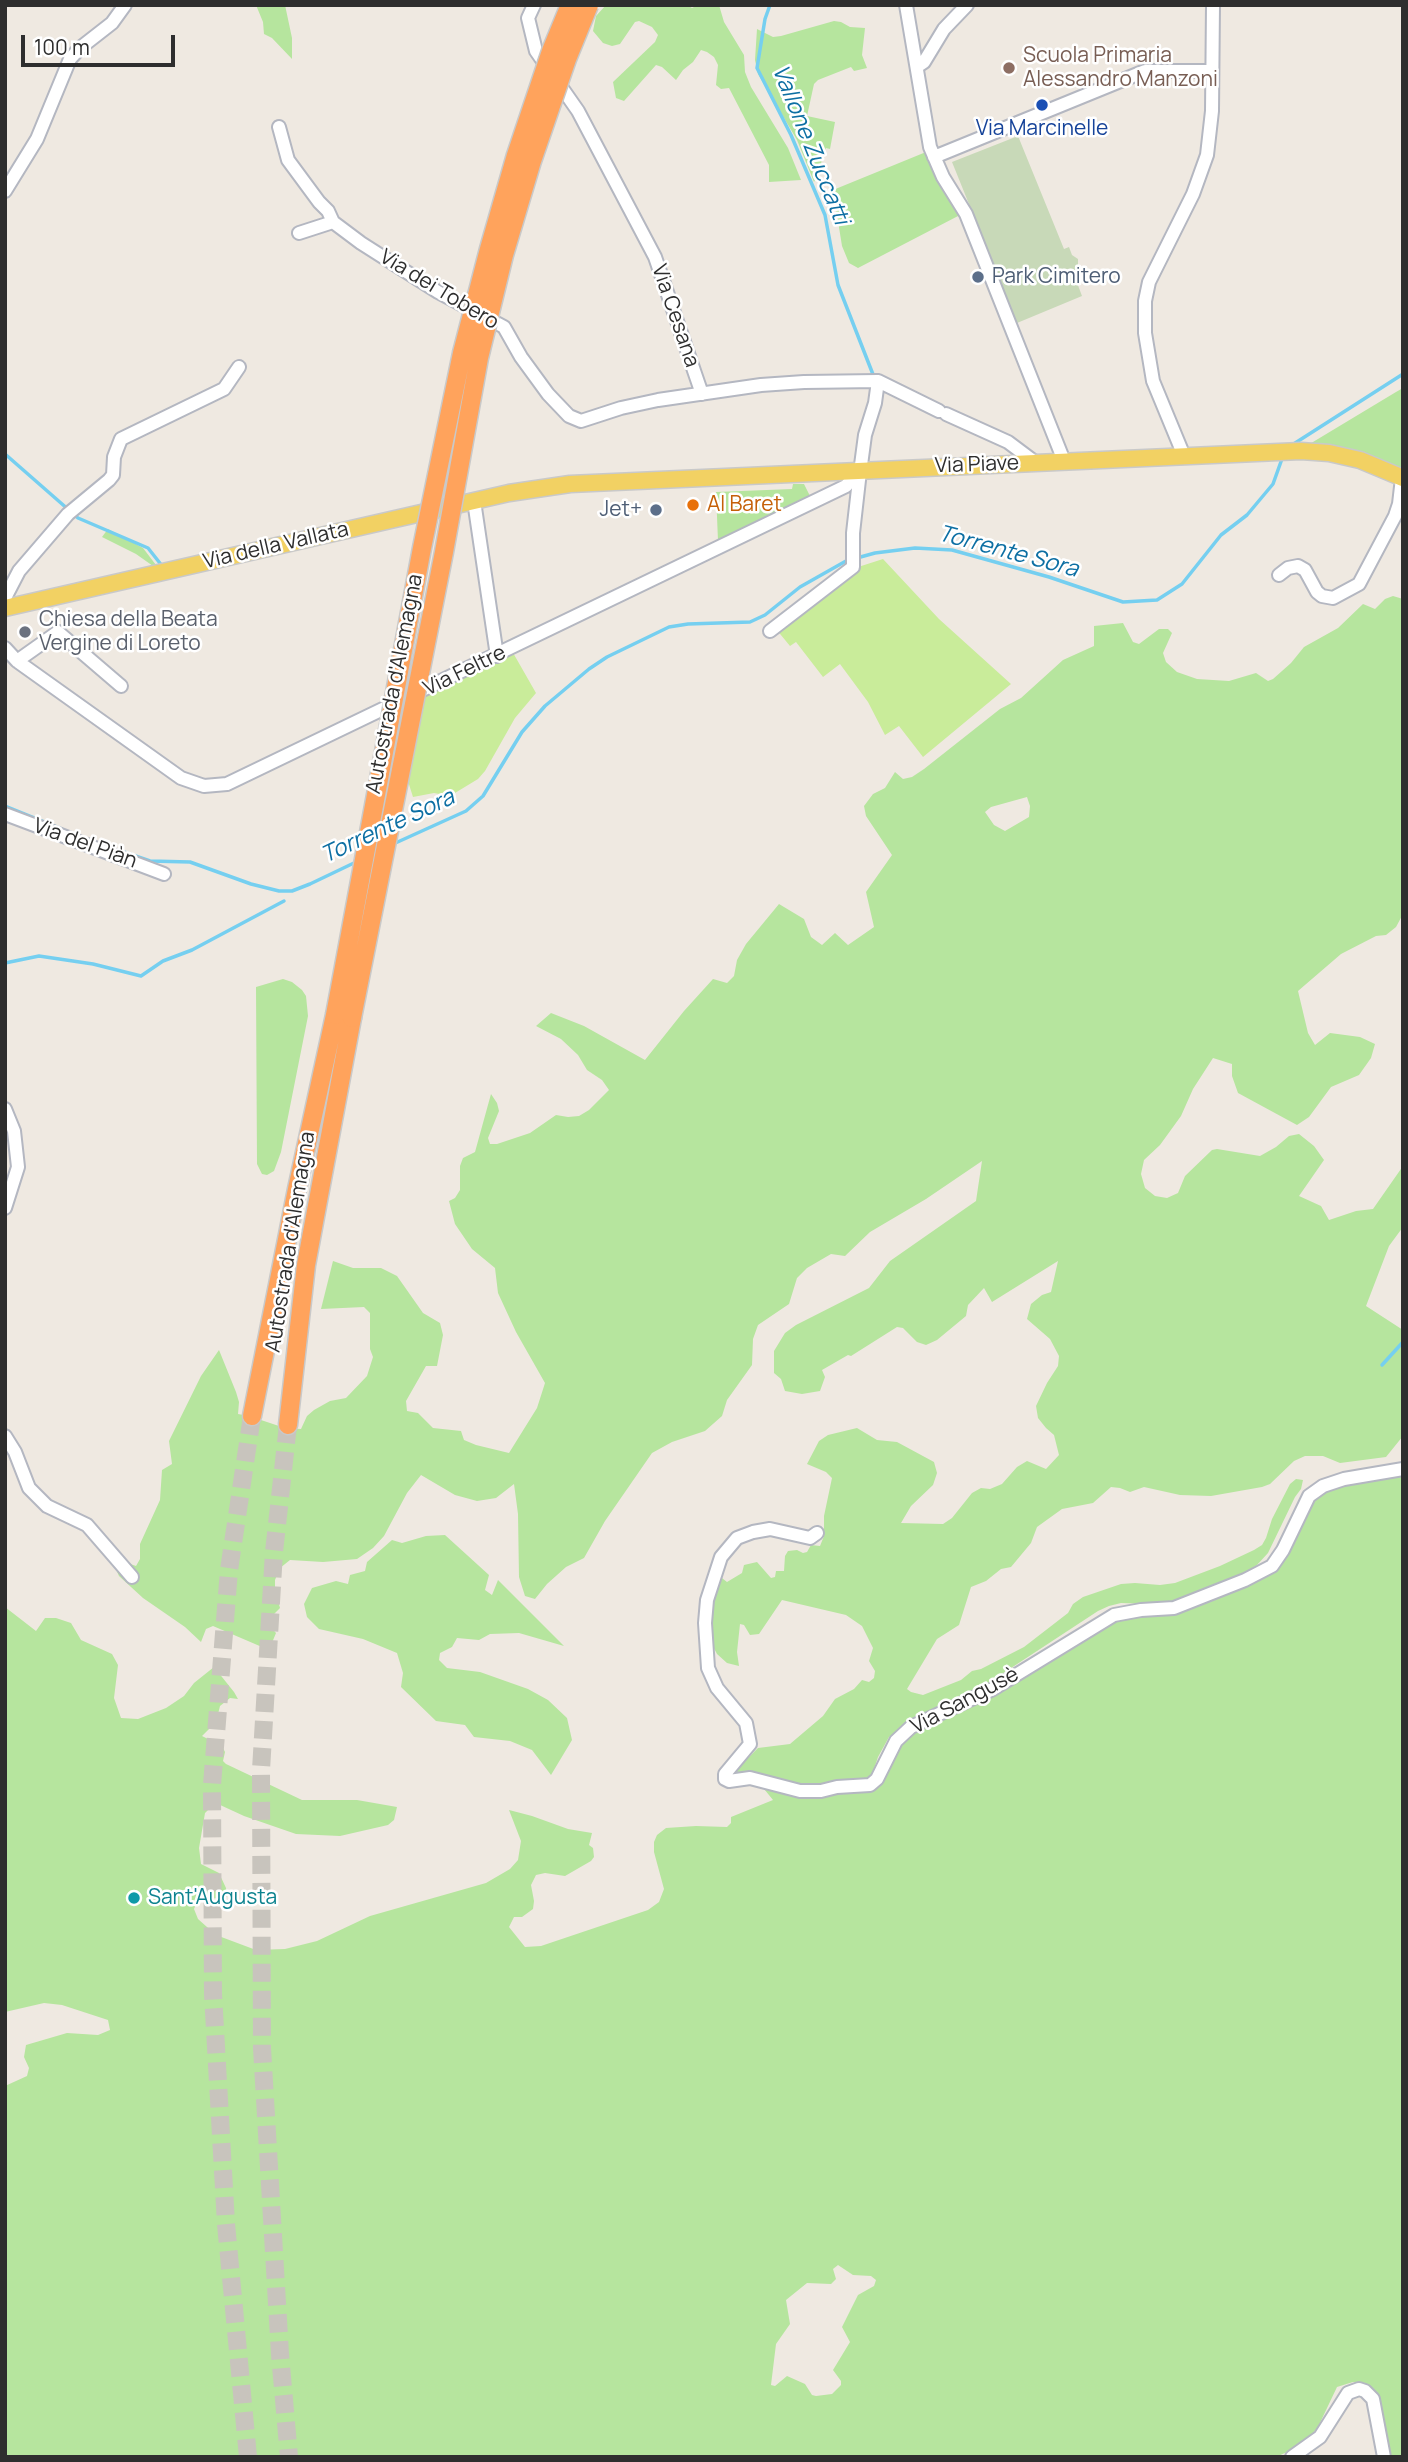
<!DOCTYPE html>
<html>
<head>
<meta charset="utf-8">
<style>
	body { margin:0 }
	#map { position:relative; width:1408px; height:2462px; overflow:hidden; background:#efe9e1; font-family:Manrope,sans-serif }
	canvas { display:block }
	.frame { position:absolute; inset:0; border:7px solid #2e2e2e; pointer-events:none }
	.scale { position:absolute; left:21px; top:35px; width:154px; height:32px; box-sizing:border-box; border:4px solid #2e2e2e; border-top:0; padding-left:9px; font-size:21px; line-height:24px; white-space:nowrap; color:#2e2e2e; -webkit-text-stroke:5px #fff; paint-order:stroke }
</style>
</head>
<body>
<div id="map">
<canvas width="1408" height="2462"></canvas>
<div class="frame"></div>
<div class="scale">100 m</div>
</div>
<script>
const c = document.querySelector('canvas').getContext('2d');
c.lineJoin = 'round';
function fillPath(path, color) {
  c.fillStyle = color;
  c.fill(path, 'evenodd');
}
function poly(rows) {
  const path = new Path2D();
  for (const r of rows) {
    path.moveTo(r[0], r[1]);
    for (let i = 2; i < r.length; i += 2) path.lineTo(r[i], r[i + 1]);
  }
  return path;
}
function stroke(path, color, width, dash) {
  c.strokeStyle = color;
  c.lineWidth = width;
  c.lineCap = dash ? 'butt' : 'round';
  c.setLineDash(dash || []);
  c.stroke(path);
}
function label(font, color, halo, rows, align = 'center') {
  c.font = font + ' Manrope,sans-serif';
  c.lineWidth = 5;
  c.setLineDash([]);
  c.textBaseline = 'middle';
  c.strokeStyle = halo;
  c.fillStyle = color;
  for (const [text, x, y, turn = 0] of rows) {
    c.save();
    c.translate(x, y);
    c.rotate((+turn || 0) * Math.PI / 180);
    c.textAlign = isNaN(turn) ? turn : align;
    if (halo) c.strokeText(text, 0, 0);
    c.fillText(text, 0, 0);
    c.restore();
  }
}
const green = poly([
	[256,5,285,5,292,38,292,59,272,38,264,34,263,22],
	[606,5,687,5,692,8,698,5,719,5,724,22,744,55,745,72,751,87,788,148,801,180,769,182,769,165,729,88,721,89,716,85,718,65,714,57,707,52,701,50,693,62,683,70,676,80,662,67,656,65,624,101,616,98,613,82,655,42,658,35,652,27,639,21,635,22,620,44,612,46,603,43,593,31,596,16],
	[834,21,841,22,850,27,865,28,862,55,867,68,854,71,851,67,818,80,814,84,807,116,835,122,830,149,826,148,822,157,820,172,814,182,797,140,758,74,755,60,757,29,773,37,781,36],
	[926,152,936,175,960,215,858,268,849,263,842,246,833,190],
	[1403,388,1403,475,1308,445,1396,392],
	[793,484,804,484,811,498,718,541,716,492,792,489],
	[108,529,143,548,156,565,153,566,136,554,102,537],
	[1393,596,1403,599,1403,914,1396,927,1386,935,1376,936,1341,954,1298,991,1308,1033,1315,1045,1330,1033,1360,1037,1375,1044,1371,1058,1359,1075,1331,1087,1309,1117,1297,1125,1238,1093,1232,1076,1232,1064,1213,1058,1193,1089,1181,1116,1160,1145,1144,1160,1141,1174,1145,1188,1155,1196,1167,1198,1178,1193,1185,1176,1212,1150,1217,1149,1260,1156,1276,1147,1289,1136,1299,1134,1314,1146,1324,1160,1299,1196,1321,1206,1329,1220,1356,1211,1373,1209,1403,1166,1403,1227,1389,1246,1366,1306,1403,1330,1403,1436,1386,1457,1340,1463,1323,1456,1305,1456,1294,1461,1270,1484,1262,1487,1211,1496,1180,1495,1144,1487,1130,1492,1120,1488,1111,1487,1093,1503,1062,1509,1037,1527,1031,1543,1011,1567,1001,1569,986,1581,971,1587,959,1625,937,1639,907,1689,911,1692,923,1695,961,1680,972,1671,981,1669,1024,1647,1068,1613,1073,1604,1083,1597,1121,1584,1135,1583,1160,1585,1175,1583,1220,1566,1254,1550,1262,1545,1266,1538,1272,1519,1290,1484,1296,1479,1303,1480,1301,1489,1295,1497,1268,1553,1257,1565,1238,1577,1204,1589,1183,1600,1149,1604,1121,1603,1109,1606,1098,1611,976,1691,937,1708,889,1737,878,1757,871,1778,867,1782,830,1781,810,1791,752,1773,732,1774,758,1748,790,1744,823,1716,835,1699,854,1689,862,1680,869,1682,874,1678,875,1671,869,1661,873,1648,862,1626,846,1615,782,1600,759,1634,750,1635,744,1625,740,1624,737,1652,739,1666,727,1663,717,1654,707,1635,709,1604,718,1575,727,1582,742,1573,744,1565,757,1562,771,1578,775,1577,776,1571,784,1571,785,1556,788,1551,797,1550,803,1553,807,1552,811,1545,820,1546,824,1536,824,1516,832,1478,826,1472,807,1464,819,1441,828,1435,857,1428,877,1440,897,1442,934,1462,937,1473,933,1485,911,1506,901,1523,943,1524,952,1518,972,1493,981,1488,990,1489,1002,1484,1017,1467,1027,1461,1046,1469,1059,1455,1054,1435,1046,1428,1038,1418,1036,1406,1047,1383,1058,1366,1059,1356,1050,1339,1027,1319,1031,1304,1042,1295,1051,1292,1058,1261,992,1302,984,1288,968,1305,966,1316,937,1340,926,1345,917,1342,903,1328,897,1327,851,1356,848,1355,822,1370,825,1377,820,1391,802,1394,785,1391,781,1379,774,1373,774,1351,785,1333,796,1325,869,1288,890,1261,976,1201,982,1161,926,1199,870,1232,845,1256,831,1254,807,1268,797,1278,789,1304,758,1325,753,1339,752,1365,727,1400,722,1416,705,1431,672,1442,652,1453,605,1521,584,1558,566,1567,547,1584,535,1599,525,1596,519,1577,518,1514,514,1484,496,1498,477,1501,455,1495,421,1475,407,1493,384,1536,373,1548,357,1559,323,1562,290,1560,280,1568,275,1580,275,1591,280,1608,266,1622,276,1633,269,1650,213,1626,206,1629,201,1642,185,1627,143,1598,119,1576,114,1565,122,1561,136,1566,140,1559,140,1544,160,1500,162,1470,172,1464,169,1441,201,1376,219,1350,236,1392,239,1402,238,1414,249,1416,285,1428,301,1429,307,1416,314,1410,330,1401,346,1398,367,1376,373,1357,370,1349,370,1313,364,1307,321,1309,333,1261,353,1268,381,1268,397,1276,423,1313,440,1323,443,1335,437,1366,426,1366,406,1401,407,1411,418,1413,433,1428,461,1431,464,1440,476,1445,509,1453,537,1408,545,1383,516,1332,498,1293,495,1268,472,1249,455,1224,449,1201,455,1198,460,1190,460,1166,463,1158,475,1152,491,1094,497,1103,499,1111,488,1138,490,1144,497,1144,530,1133,556,1115,568,1117,579,1116,589,1110,609,1090,602,1080,587,1070,578,1055,561,1039,536,1026,551,1013,584,1026,645,1060,684,1011,713,979,727,983,734,976,737,960,746,944,779,904,804,919,811,937,822,945,835,933,848,945,874,927,866,892,892,855,866,816,864,806,873,794,885,788,895,772,903,779,912,777,924,769,1000,709,1021,698,1063,660,1094,646,1094,626,1123,623,1133,642,1139,644,1159,629,1168,629,1172,633,1163,653,1166,662,1177,672,1197,679,1229,681,1256,673,1268,681,1273,679,1291,663,1304,647,1338,628,1363,604,1375,609,1385,599],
	[1027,797,1030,806,1029,817,1005,831,994,825,985,812,991,807],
	[283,979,292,982,302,990,306,996,308,1016,281,1152,274,1171,267,1175,262,1174,257,1164,256,987],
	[1403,1467,1403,2457,1386,2457,1374,2389,1365,2383,1353,2382,1337,2387,1318,2427,1308,2439,1298,2447,1276,2457,5,2457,5,2086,27,2076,29,2068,24,2057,26,2045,67,2033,98,2035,110,2030,108,2020,62,2005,44,2003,5,2012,5,1607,36,1631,45,1618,56,1618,71,1623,81,1640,112,1654,118,1665,114,1698,121,1718,138,1719,166,1708,184,1696,194,1683,214,1667,234,1692,238,1699,230,1698,220,1706,216,1722,202,1736,222,1746,225,1752,223,1761,226,1764,302,1800,357,1800,397,1807,394,1820,388,1825,340,1836,296,1834,244,1816,218,1804,210,1808,205,1813,199,1848,201,1864,219,1873,226,1888,227,1897,198,1900,194,1909,198,1919,216,1935,256,1950,285,1949,317,1941,370,1916,486,1883,510,1869,518,1860,521,1841,509,1810,532,1816,568,1829,592,1833,589,1845,593,1848,594,1857,591,1861,565,1876,545,1873,536,1875,531,1885,534,1901,533,1909,522,1917,514,1917,509,1927,525,1947,541,1946,648,1910,659,1902,664,1889,654,1852,654,1842,657,1835,666,1828,696,1826,727,1827,731,1823,731,1817,773,1800,756,1779,793,1792,865,1789,892,1740,978,1696,1101,1615,1110,1610,1172,1607,1265,1564,1272,1556,1299,1500,1306,1492],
	[838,2265,853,2275,871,2276,876,2280,874,2286,858,2295,842,2327,850,2342,833,2370,841,2381,841,2385,832,2394,816,2396,812,2395,805,2384,787,2376,775,2386,771,2385,776,2344,790,2324,786,2300,807,2283,831,2284,836,2279,833,2269],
	[445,1535,489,1575,485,1590,492,1595,498,1580,564,1646,519,1633,490,1634,479,1640,457,1638,452,1647,440,1653,439,1660,447,1668,480,1672,528,1689,548,1700,567,1718,572,1740,551,1775,532,1750,510,1741,474,1737,465,1725,436,1721,401,1687,403,1673,397,1653,363,1639,319,1629,307,1617,304,1604,312,1588,336,1581,348,1584,350,1575,365,1571,367,1562,392,1540,402,1543,426,1536]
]);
const cemetery = poly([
	[1018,136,1064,249,1069,247,1072,255,1078,259,1078,270,1073,272,1082,296,1017,323,952,162]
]);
const pitch = poly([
	[883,559,939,619,1011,684,923,757,899,726,885,735,868,702,840,664,823,677,796,642,790,646,776,629,855,568],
	[512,651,536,693,515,718,485,771,478,779,450,796,434,793,413,797,399,753,395,707]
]);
const stream = poly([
	[770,5,765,19,757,68,791,135,825,215,838,285,874,377],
	[1292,445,1403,374],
	[5,454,78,518,148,548,163,567],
	[5,806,62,829],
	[391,845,466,811,483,796,522,732,545,706,589,669,607,657,669,627,688,624,750,622,765,615,800,587,846,561,875,553,915,548,952,550,1049,577,1123,602,1157,600,1182,584,1221,535,1247,515,1273,484,1283,456],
	[121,851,150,861,190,862,251,884,279,891,292,891,310,884,356,862],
	[5,963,39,956,93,964,141,976,163,961,192,950,284,901],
	[1382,1365,1403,1342]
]);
const highwayTunnel = poly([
	[288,1425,274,1552,261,1770,262,2048,280,2354,289,2457],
	[248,2457,226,2224,213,1994,212,1785,229,1570,252,1416]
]);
const minor = poly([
	[534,5,528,18,536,51,578,111,655,257,702,394],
	[906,5,930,147,943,177,966,214,1064,461],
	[918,66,924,62,944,29,967,5],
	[279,127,288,160,319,202,328,211,333,222,361,243,438,292,504,327,521,357,548,394,569,416,581,421,621,408,658,400,761,385,804,382,878,381,939,411],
	[934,157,1145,71,1212,71],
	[5,191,37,139,70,59,80,48,112,23,125,5],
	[299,233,333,222],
	[946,414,1008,442,1036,463],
	[1184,456,1153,381,1145,333,1145,301,1149,282,1193,194,1207,155,1212,111,1213,5],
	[474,501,497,656],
	[1279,575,1288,568,1298,566,1305,570,1317,592,1322,596,1333,598,1359,584,1395,516,1399,504,1402,478],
	[5,598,19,571,68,514,109,480,113,475,114,457,121,439,224,389,239,367],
	[770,631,853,567,853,533,859,480,865,435,875,403,878,381],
	[5,648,17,661,181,778,204,786,227,784,846,486,860,470],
	[17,661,58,632,121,686],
	[5,814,164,874],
	[5,1109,14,1131,18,1167,5,1208],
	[5,1436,15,1452,29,1488,47,1506,87,1525,132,1577],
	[817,1533,810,1538,770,1529,753,1532,737,1538,721,1557,707,1600,705,1623,708,1668,717,1688,746,1723,750,1744,725,1774,725,1779,729,1781,750,1778,800,1791,821,1791,837,1787,870,1785,877,1779,896,1741,911,1727,993,1689,1114,1615,1141,1610,1174,1608,1245,1580,1272,1566,1283,1550,1309,1496,1323,1486,1344,1479,1403,1469],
	[1292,2457,1320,2437,1348,2393,1359,2389,1365,2391,1373,2399,1384,2457]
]);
const major = poly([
	[5,608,509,493,570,484,1301,451,1329,453,1360,460,1403,478]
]);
const highway = poly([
	[252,1416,297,1189,335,1015],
	[288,1425,306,1265,352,1018]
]);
const highwayBridge = poly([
	[335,1015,422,548,462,353,489,249,516,155,551,51,570,5],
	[352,1018,444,552,479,358,504,255,532,161,567,59,589,5]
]);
const markers = [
	[1009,68,7,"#8d6e63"],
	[1042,105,7,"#1a4fb4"],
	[978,277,7,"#5c6f8a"],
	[693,505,7,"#e8710a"],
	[656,510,7,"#5c6f8a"],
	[25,632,7,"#6b7280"],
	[134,1898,7,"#0f9aa8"]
];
const educationNames = [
	["Scuola Primaria",1023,56],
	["Alessandro Manzoni",1023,80]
];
const transitNames = [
	["Via Marcinelle",1042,129]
];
const serviceNames = [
	["Park Cimitero",992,277],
	["Jet+",642,510,"right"]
];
const streetNames = [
	["Via dei Tobero",439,290,31],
	["Via Cesana",675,316,71],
	["Via Piave",977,465,-2],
	["Via della Vallata",276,546,-13],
	["Via Feltre",465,671,-26],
	["Autostrada d'Alemagna",395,684,-79],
	["Via del Piàn",85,844,20],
	["Autostrada d'Alemagna",291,1242,-81],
	["Via Sangusè",965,1701,-28]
];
const foodNames = [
	["Al Baret",707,505]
];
const worshipNames = [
	["Chiesa della Beata",39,620],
	["Vergine di Loreto",39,644]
];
const cultureNames = [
	["Sant'Augusta",148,1898]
];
const waterNames = [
	["Vallone Zuccatti",810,145,68],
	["Torrente Sora",1008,552,15],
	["Torrente Sora",388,827,-25]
];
fillPath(green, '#b6e59e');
fillPath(cemetery, '#c8d9b8');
fillPath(pitch, '#c9ec9a');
stroke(stream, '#75cff0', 3.5);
stroke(highwayTunnel, '#c8c4bd', 18, [18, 9]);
stroke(minor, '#b4b7c1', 16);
stroke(major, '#c9c9c9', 19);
stroke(highway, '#c9c9c9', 21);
stroke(minor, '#fff', 12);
stroke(major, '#f2d163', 16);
stroke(highway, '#ffa35c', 18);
stroke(highwayBridge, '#c9c9c9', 21, []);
stroke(highwayBridge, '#ffa35c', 18);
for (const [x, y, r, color] of markers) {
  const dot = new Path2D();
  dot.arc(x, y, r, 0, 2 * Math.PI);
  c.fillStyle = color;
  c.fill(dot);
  stroke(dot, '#fff', 2.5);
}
label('21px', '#785e54', '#fff', educationNames, 'left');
label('21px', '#164399', '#fff', transitNames);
label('21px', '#4e5e75', '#fff', serviceNames, 'left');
label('21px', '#2e2e2e', '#fff', streetNames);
label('21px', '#c56008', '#fff', foodNames, 'left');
label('21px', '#5b616d', '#fff', worshipNames, 'left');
label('21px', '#0d838f', '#fff', cultureNames, 'left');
label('italic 23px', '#0d6fa3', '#fff', waterNames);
</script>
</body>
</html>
